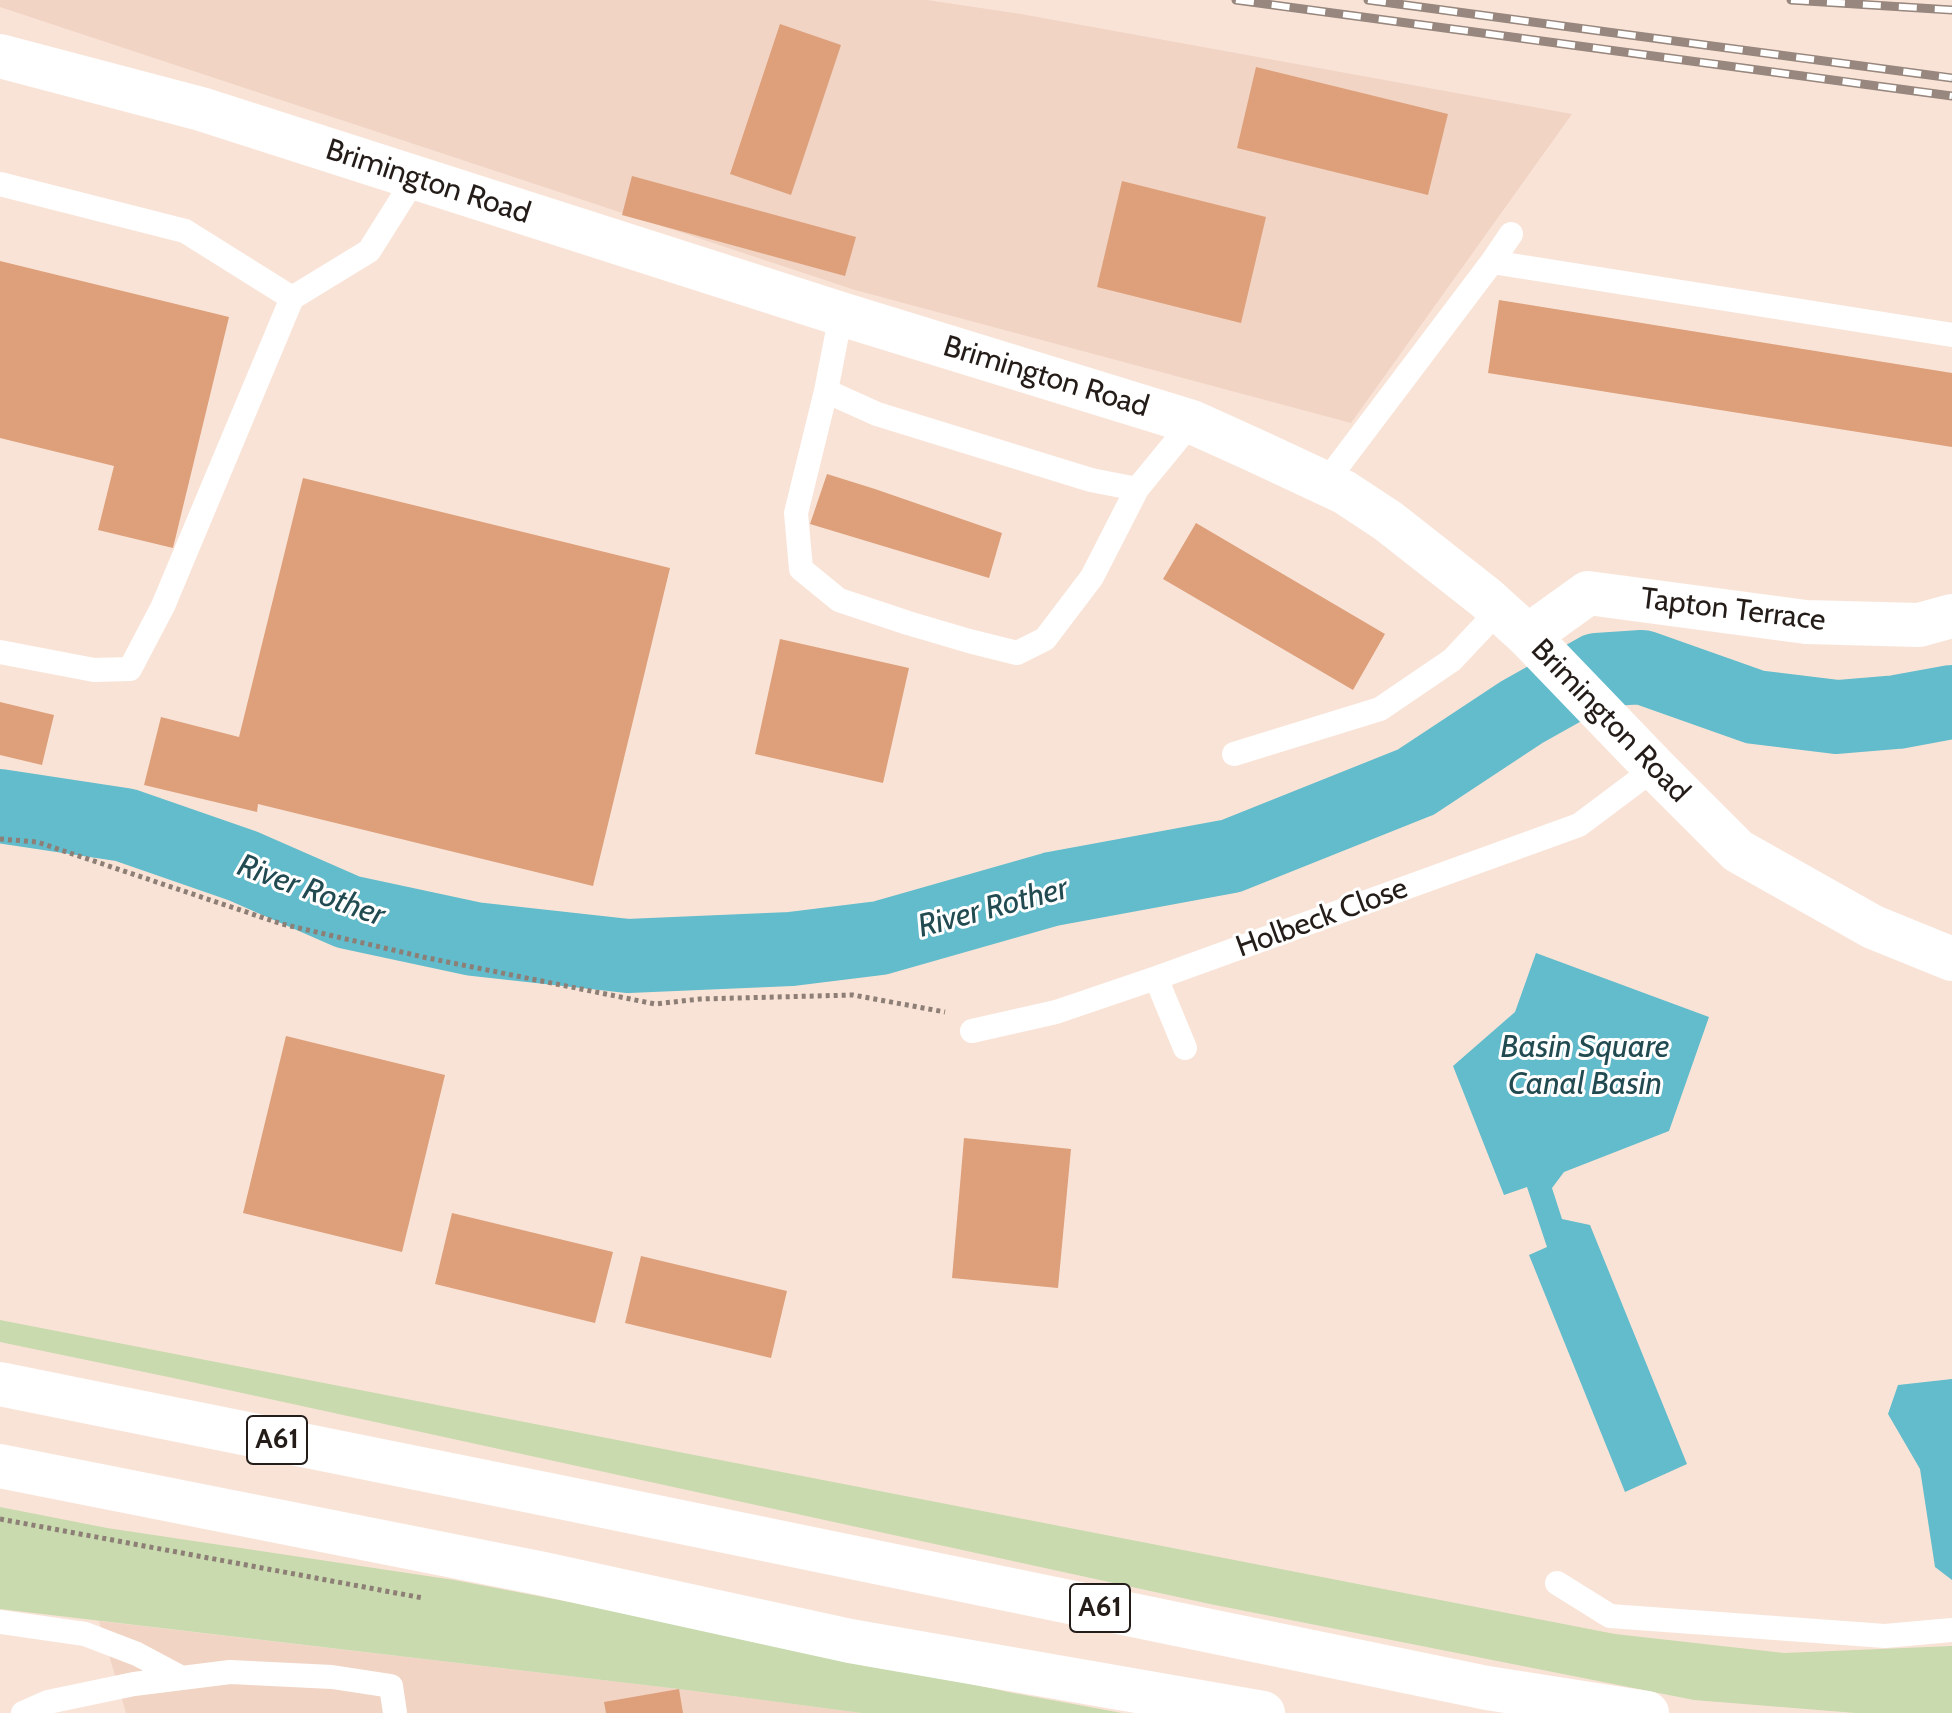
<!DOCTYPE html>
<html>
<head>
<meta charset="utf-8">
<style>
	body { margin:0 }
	canvas { display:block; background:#f9e3d6 }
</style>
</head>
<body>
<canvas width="1952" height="1713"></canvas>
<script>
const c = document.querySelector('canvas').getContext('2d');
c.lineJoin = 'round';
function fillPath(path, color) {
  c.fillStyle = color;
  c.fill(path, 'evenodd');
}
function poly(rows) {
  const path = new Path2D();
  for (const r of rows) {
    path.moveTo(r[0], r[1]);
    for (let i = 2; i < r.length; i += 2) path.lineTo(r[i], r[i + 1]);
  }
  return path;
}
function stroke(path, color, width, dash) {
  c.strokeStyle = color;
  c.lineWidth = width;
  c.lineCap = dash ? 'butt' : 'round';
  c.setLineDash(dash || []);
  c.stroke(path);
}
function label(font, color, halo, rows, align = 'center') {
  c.font = font + ' Cabin,sans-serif';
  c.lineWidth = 6;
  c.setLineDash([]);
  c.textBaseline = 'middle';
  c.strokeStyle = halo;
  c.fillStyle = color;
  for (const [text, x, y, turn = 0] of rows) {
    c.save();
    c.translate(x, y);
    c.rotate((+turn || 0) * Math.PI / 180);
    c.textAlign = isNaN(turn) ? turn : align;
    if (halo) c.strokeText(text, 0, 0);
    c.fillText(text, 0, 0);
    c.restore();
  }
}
const built = poly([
	[0,0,927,0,1021,14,1572,114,1351,423,855,290,0,7],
	[99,1621,679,1689,862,1713,126,1713]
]);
const green = poly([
	[0,1320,1615,1634,1784,1653,1952,1646,1952,1713,1856,1713,1694,1700,1210,1604,178,1379,0,1342],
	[0,1507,107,1528,454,1580,774,1641,1008,1692,1122,1713,862,1713,679,1689,0,1609]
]);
const water = poly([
	[1536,953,1709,1017,1669,1131,1564,1172,1552,1188,1562,1219,1590,1225,1687,1464,1625,1492,1529,1255,1547,1247,1527,1187,1504,1195,1453,1066,1515,1012],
	[1952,1379,1952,1580,1935,1567,1920,1469,1888,1414,1898,1385]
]);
const river = poly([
	[0,806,125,825,243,866,348,912,474,939,628,956,791,949,880,938,1052,889,1231,856,1416,782,1522,712,1597,670,1642,667,1755,707,1837,717,1897,712,1952,702]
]);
const building = poly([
	[780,24,841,45,791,195,730,174],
	[1256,67,1448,114,1428,195,1237,148],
	[632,176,856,237,845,276,622,215],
	[1122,181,1266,217,1241,323,1097,287],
	[0,261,229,317,173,548,98,530,114,466,0,438],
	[1499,300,1952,373,1952,447,1488,373],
	[827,474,875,489,1002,533,989,578,810,524],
	[303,478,670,568,593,886,258,804,257,812,144,785,161,717,239,737],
	[1196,523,1385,634,1353,690,1163,579],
	[780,639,909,668,883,783,755,754],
	[0,702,54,715,42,765,0,755],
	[286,1036,445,1075,402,1252,243,1213],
	[964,1138,1071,1149,1058,1288,952,1278],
	[452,1213,613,1252,595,1323,435,1284],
	[641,1256,787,1291,771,1358,625,1323],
	[679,1689,683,1713,606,1713,604,1702]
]);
const path = poly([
	[0,839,37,842,282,924,423,957,655,1004,700,999,853,995,945,1012],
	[0,1519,423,1598]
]);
const service = poly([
	[0,184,185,231,292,298],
	[1492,262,1952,335],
	[841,314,826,391,877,414,1091,480,1137,489,1192,422],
	[826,391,796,513,801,569,839,600,908,623,969,641,1017,653,1045,639,1092,577,1137,489],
	[1325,483,1492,262,1511,234],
	[0,652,94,670,130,669,163,606,292,298,369,251,415,178],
	[1234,754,1380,709,1452,660,1499,610],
	[1156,978,1185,1048],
	[972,1031,1056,1012,1156,978,1579,825,1655,768],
	[1557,1583,1610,1616,1885,1636,1952,1630],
	[0,1622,85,1634,137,1654,182,1678],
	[23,1713,48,1702,134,1684,230,1672,332,1677,391,1686,395,1713]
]);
const minor = poly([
	[1528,636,1588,593,1806,622,1919,625,1952,616]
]);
const secondary = poly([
	[0,56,201,109,841,314,1192,422,1254,450,1344,492,1388,521,1486,598,1528,636,1655,768,1738,851,1873,927,1952,959]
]);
const trunk = poly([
	[0,1384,555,1496,1487,1688,1647,1713],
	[0,1466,544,1574,850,1641,1263,1713]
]);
const rail = poly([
	[1236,0,1952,96],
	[1368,0,1952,78],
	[1791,0,1952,10]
]);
const shields = [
	[277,1440,60],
	[1100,1608,60]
];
const shieldNames = [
	["A61",277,1440],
	["A61",1100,1608]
];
const streetNames = [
	["Brimington Road",428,182,18],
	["Brimington Road",1046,377,17],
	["Tapton Terrace",1733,610,7],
	["Brimington Road",1610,721,46],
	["Holbeck Close",1322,918,-20]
];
const waterNames = [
	["River Rother",311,891,20],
	["River Rother",993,908,-15],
	["Basin Square",1585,1048],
	["Canal Basin",1585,1085]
];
fillPath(built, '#f1d4c4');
fillPath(green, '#c8daae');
fillPath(water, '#62bccc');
stroke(river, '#62bccc', 74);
fillPath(building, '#dda07b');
stroke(path, '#8d7e76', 5, [4, 4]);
stroke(service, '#fff', 24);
stroke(minor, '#fff', 44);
stroke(secondary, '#fff', 44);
stroke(trunk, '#fff', 44);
stroke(rail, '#97877e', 9);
stroke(rail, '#fff', 6, [18]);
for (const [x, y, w] of shields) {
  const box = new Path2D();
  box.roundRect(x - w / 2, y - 24, w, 48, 6);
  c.fillStyle = '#fff';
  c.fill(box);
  stroke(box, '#241c18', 2);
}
label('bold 28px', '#241c18', null, shieldNames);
label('30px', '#241c18', '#fff', streetNames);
label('italic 32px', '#214a51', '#fff', waterNames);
</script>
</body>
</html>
